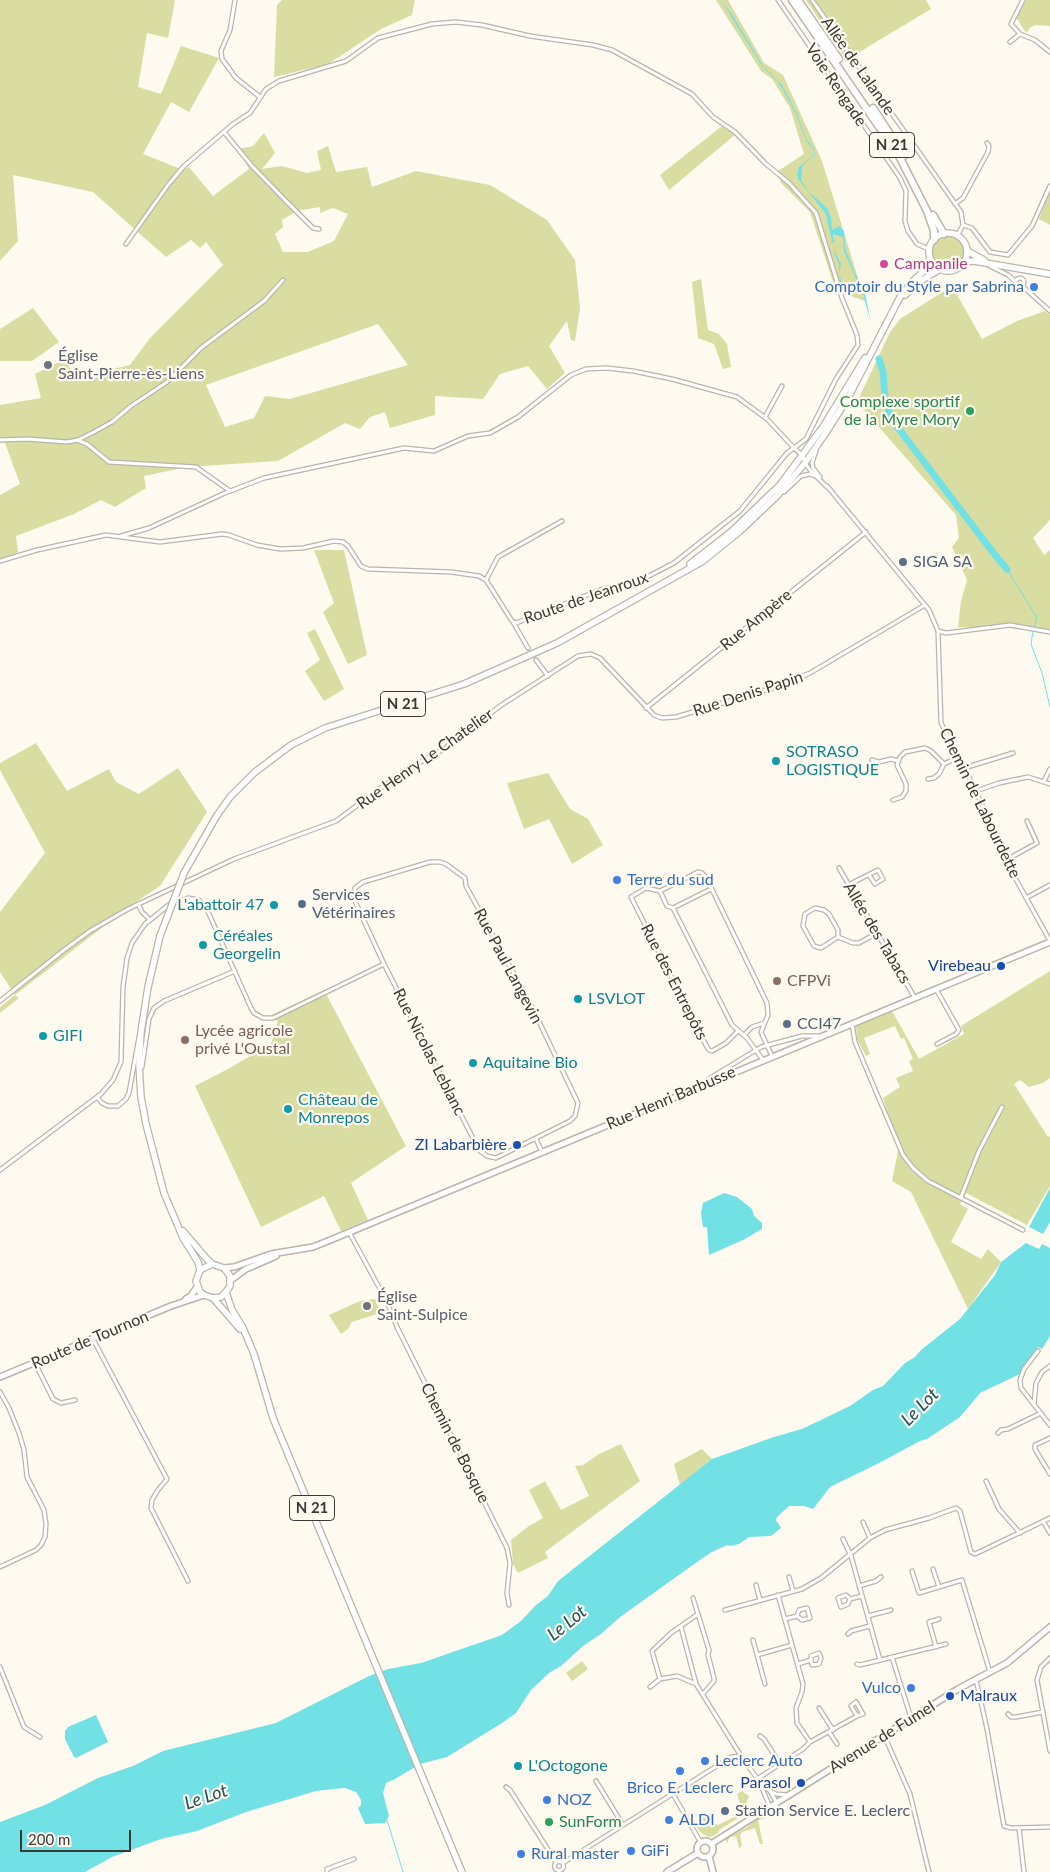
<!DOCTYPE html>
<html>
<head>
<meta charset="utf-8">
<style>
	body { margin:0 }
	#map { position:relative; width:1050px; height:1872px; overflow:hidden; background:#fefaf0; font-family:Lato,sans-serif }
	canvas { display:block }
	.scale { position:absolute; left:20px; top:1830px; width:111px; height:22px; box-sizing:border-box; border:2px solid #3b3935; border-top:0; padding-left:6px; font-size:15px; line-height:18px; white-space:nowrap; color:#3b3935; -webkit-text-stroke:4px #fefaf0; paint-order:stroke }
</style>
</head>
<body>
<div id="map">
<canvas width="1050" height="1872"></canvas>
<div class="scale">200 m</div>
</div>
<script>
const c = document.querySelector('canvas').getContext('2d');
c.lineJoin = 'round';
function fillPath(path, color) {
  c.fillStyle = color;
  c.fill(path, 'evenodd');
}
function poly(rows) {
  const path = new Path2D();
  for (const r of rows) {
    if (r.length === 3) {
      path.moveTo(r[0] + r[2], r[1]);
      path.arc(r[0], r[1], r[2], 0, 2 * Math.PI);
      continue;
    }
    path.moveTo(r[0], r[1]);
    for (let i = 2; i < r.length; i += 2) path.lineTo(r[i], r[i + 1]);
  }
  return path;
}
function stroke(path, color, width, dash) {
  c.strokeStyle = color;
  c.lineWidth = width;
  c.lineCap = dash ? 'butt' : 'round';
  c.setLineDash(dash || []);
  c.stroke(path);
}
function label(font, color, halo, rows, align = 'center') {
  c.font = font + ' Lato,sans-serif';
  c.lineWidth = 4.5;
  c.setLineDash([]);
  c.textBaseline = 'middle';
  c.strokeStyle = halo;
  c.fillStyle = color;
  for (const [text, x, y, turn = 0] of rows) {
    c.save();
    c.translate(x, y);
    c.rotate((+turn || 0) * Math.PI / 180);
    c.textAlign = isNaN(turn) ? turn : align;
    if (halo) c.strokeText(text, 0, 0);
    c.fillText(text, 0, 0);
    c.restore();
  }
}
const green = poly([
	[0,0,175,0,168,38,147,33,138,87,161,94,181,46,219,58,189,112,171,102,143,154,183,170,189,167,213,196,249,169,238,149,253,146,264,133,275,153,262,169,282,166,307,173,321,170,317,151,328,146,336,172,367,167,372,187,416,171,490,185,547,220,575,260,580,308,575,341,571,340,567,321,549,346,565,373,547,389,528,366,500,374,483,399,435,396,435,415,390,428,385,412,370,417,360,429,345,423,278,461,187,467,144,476,146,488,115,507,101,500,74,514,16,536,18,552,0,563,0,495,20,484,5,443,0,443,0,405,41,398,35,374,63,360,78,377,130,365,150,338,223,265,206,242,200,248,191,240,166,257,93,192,13,175,18,241,0,261],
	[320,207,320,213,333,208,348,214,334,241,308,252,283,252,275,234,283,227,282,220,297,211],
	[378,324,408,365,290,399,265,396,254,418,225,427,206,385],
	[282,0,415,0,412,15,381,29,328,64,274,77,277,5],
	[716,0,728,0,764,63,783,75,822,161,865,301,836,291,810,212,781,183,778,171,804,154,790,108,772,79,761,71],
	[806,0,926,0,931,9,846,60],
	[1026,0,1050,0,1050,26,1036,25,1031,27,1026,33,1016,17],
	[722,126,736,134,669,190,660,175],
	[1050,190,1050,225,1039,219],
	[948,252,16],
	[701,279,708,330,719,334,727,344,731,367,723,369,714,344,698,338,692,282],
	[952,286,982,339,1017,321,1045,311,1050,315,1050,520,1033,538,1044,555,1050,550,1050,629,958,627,961,601,967,580,952,547,959,538,956,515,857,402,890,332,900,319],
	[33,308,59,342,32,361,0,361,0,329],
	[314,550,344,550,367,655,348,664,323,612,334,603],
	[315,629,344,689,324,701,305,671,320,660,307,633],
	[36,743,67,791,109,769,116,782,139,794,178,768,207,812,160,886,130,906,15,995,19,998,0,1013,0,1007,15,995,0,972,0,912,45,853,0,770,0,763],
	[548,773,570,809,588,819,603,845,572,864,549,819,524,829,507,783],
	[1050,971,1050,1078,1043,1083,1029,1087,1020,1080,1014,1084,1048,1137,1050,1136,1050,1186,1027,1225,966,1193,960,1204,968,1209,951,1242,981,1259,988,1249,1001,1262,968,1309,911,1192,892,1181,899,1146,883,1098,900,1087,896,1078,913,1071,909,1061,913,1059,904,1038,901,1039,895,1026,864,1038,870,1054,866,1056,857,1039,856,1026,892,1011,919,1059,964,1034,961,1026],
	[324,990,406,1146,351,1183,368,1220,341,1231,324,1196,261,1227,195,1086,228,1069,271,1044,278,1021,269,1016],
	[375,1299,380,1313,352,1322,348,1329,341,1334,329,1315,360,1301],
	[621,1444,640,1481,545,1552,548,1558,518,1573,513,1564,511,1540,529,1526,543,1518,529,1490,545,1481,561,1510,589,1496,575,1466,583,1465,599,1454],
	[702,1449,712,1459,680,1485,674,1464],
	[582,1661,588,1669,572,1681,566,1673],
	[742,1791,749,1796,743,1815,719,1830,718,1833,713,1836,709,1837,701,1833,695,1825,700,1817,706,1818,718,1825,738,1815,741,1807,737,1794],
	[774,1808,773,1813,766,1815,766,1818,758,1820,763,1844,760,1844,755,1828,742,1832,740,1835,742,1845,740,1848,739,1848,736,1836,730,1837,728,1840,728,1843,727,1842,725,1839,746,1828,753,1822]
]);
const water = poly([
	[721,0,733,16,763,66,782,85,796,112,807,140,815,149,815,155,806,162,802,167,801,180,809,192,827,208,831,218,832,230,839,226,844,231,845,248,854,271,865,293,871,323,863,294,843,287,841,285,839,274,839,264,834,253,835,252,841,264,839,274,843,286,861,290,844,251,843,237,833,234,834,243,830,242,832,241,826,214,799,180,797,174,799,167,814,155,815,150,807,142,795,112,783,90,778,82,762,66],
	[1050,1188,1050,1222,1043,1234,1029,1227],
	[724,1193,737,1197,752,1209,754,1216,762,1223,762,1229,743,1240,709,1255,707,1227,703,1227,701,1213,703,1203],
	[1026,1243,1039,1249,1042,1244,1050,1248,1050,1336,1042,1349,1038,1347,1025,1365,1020,1374,980,1393,960,1417,927,1439,920,1441,879,1463,830,1487,813,1509,804,1506,789,1506,777,1517,776,1520,781,1528,771,1536,749,1537,739,1544,730,1546,727,1545,710,1553,690,1567,620,1617,601,1634,583,1646,561,1666,549,1673,531,1690,516,1713,502,1723,447,1757,420,1764,395,1779,386,1783,383,1793,389,1816,385,1823,365,1824,358,1808,361,1805,361,1800,356,1792,345,1788,333,1789,316,1791,246,1812,197,1831,161,1839,112,1857,85,1872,0,1872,0,1822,45,1805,98,1778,133,1766,163,1751,276,1723,369,1676,388,1669,421,1663,502,1635,521,1621,536,1605,548,1596,558,1581,712,1459,774,1437,802,1429,850,1406,873,1390,883,1386,905,1363,915,1357,921,1350,960,1319,995,1275,1001,1262],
	[96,1715,108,1742,76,1758,74,1757,65,1739,65,1731,68,1727]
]);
const stream = poly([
	[1007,569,1037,618,1034,627],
	[1033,631,1031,644,1042,673,1050,707],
	[387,1820,403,1872]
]);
const river = poly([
	[879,359,883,372,885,398,892,420,995,555,1007,569]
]);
const street = poly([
	[235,0,230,30,221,51,222,59,236,78,260,97],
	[778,0,900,178,906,191,905,221,908,231,917,244,929,249],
	[812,0,961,212,963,225,957,236],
	[1023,0,1011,24,1020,34,1035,40,1050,52],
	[1010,42,1020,34],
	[224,132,252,166,287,202,313,228,319,229],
	[955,204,963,198,988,152,989,146,987,143],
	[963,225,972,228,990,252,1008,255,1032,226,1050,186],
	[990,266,1008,275,1016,282],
	[1020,282,4],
	[1022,286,1050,311],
	[765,417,782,386],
	[0,440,27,439,67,442,78,440,92,433,112,422,131,406,167,382,201,348,264,301,283,280],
	[79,441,87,444,109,462,196,467,230,491],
	[816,451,812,463,813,468,820,477],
	[827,486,929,610,938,631,941,723,975,789,1008,865,1050,941],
	[784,492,801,476,810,474,815,476],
	[121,536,149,528,225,493,264,478,404,448,434,451,468,436,490,433,518,417,571,375,586,369,607,368,633,371,672,379,737,397,767,419,794,448,806,439,836,379,858,345,857,335,842,298,816,213,789,183,766,164,735,132,713,117,692,94,612,50,593,45,530,36,482,25,456,22,432,24,378,38,346,61,279,81,266,89,250,113,233,124,184,166,168,185,126,244],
	[0,561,37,550,106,535,160,542,222,534,229,535,257,545,280,549,303,548,334,541,343,542,348,546,361,566,368,569,451,572,479,576,486,580,512,621,516,623,600,590,645,578,674,563,740,511,787,453,794,448,803,456,805,463,810,470,827,487],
	[486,580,498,557,562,521],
	[513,622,528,648],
	[938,631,946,633,1010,625,1050,632],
	[536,660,548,676],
	[646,708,866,532],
	[872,760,879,762,891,759,898,761],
	[964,768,1013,753],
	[928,779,934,778,939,774,944,764],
	[1044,781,1050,769],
	[976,791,999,783,1028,777,1050,784],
	[893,800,902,797,906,791,906,784,897,765,900,757,905,752,925,748,931,751,944,764,959,757],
	[1006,860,1037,843,1027,821],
	[430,862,440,862,446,864,465,878,466,886,532,1007,578,1103,575,1116,570,1121,496,1158,487,1156,479,1150,384,964,353,897,355,888,363,882,430,862],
	[839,868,915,998],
	[848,885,878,870,883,879,875,884,869,875],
	[711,889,673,908,732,1025,747,1038,763,1060],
	[660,891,698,872,702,873,706,877,767,1003,768,1015,761,1032,772,1056],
	[660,891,646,888,631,897,707,1047,709,1050,712,1051,726,1043,738,1031],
	[660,891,667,906,673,908],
	[1026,898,1050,885],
	[138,904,142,912,149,919],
	[838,937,821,948,814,946,803,926,805,914,815,908,824,910,829,914,838,930,838,937,853,943,859,943,877,933],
	[936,989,959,1030,956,1034,937,1044],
	[0,1001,64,950,90,931,128,909,234,859,336,821,404,771,444,749,500,706,578,656,591,654,600,658,654,715,662,718,676,717,779,686,810,673,925,605],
	[852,1024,855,1042,880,1101,903,1155,913,1168,928,1181,1023,1230],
	[744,1035,752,1027,764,1023],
	[142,1067,149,1019,154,1008,164,1001,235,971],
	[704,1084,707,1080,761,1047,802,1036,820,1036],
	[97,1097,102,1103,108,1106,118,1106,126,1099,129,1093,139,1037],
	[536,1139,542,1152],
	[0,1170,101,1094,113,1080,121,1062,123,987,127,958,132,943,145,924,170,904,188,898,199,900,205,905,251,1008,254,1013,263,1018,273,1018,384,964],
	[961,1197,979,1151,1002,1107],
	[349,1232,387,1302,397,1327,507,1548,510,1563,507,1593,509,1605],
	[93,1339,167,1479,158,1490,152,1500,151,1508,188,1581],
	[1038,1351,1024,1369,1020,1380,1021,1388,1050,1425],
	[35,1363,53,1399,61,1403,75,1400],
	[0,1392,9,1408,19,1433,24,1450,27,1477,44,1510,46,1524,45,1537,41,1545,36,1550,0,1567],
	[1034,1404,1036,1383,1042,1372,1050,1366],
	[998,1433,1001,1430,1008,1429,1041,1413],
	[1050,1438,1035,1445,1035,1449,1050,1474],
	[986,1481,999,1509,1020,1533],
	[1043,1521,1050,1533],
	[863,1522,870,1538],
	[843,1539,851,1556,880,1660],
	[933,1569,939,1587],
	[912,1571,919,1593,962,1580,990,1672],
	[789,1577,793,1591],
	[756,1585,760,1600],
	[859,1586,876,1581,881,1577],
	[693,1598,709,1650,708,1655,714,1678,714,1681,703,1694],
	[850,1599,848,1604,841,1607,838,1598,846,1595,850,1599,862,1596],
	[725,1610,802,1589,821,1578,870,1538,885,1530,929,1518,956,1508,960,1511,971,1552,975,1554,1050,1518],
	[868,1616,891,1610],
	[785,1619,797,1616,802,1620,810,1618,807,1608,799,1610,797,1616],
	[681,1627,696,1684],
	[848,1634,851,1631,870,1626],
	[753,1640,765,1684],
	[936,1647,929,1622,939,1619],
	[757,1655,792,1645],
	[892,1657,911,1718],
	[1050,1658,1041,1667,1037,1680,1050,1751],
	[798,1664,811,1660,812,1665,819,1664,821,1658,819,1653,811,1656,811,1660],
	[857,1664,860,1665,946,1644],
	[0,1667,24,1727,40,1737],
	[660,1679,652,1651,671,1633,698,1614],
	[976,1680,987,1729,1004,1826,1011,1828,1050,1827],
	[650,1687,660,1679,677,1676,696,1684,741,1756],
	[819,1708,833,1730],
	[1008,1714,1011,1717,1016,1717,1043,1712],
	[829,1732,837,1744],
	[884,1735,910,1794,929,1872],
	[760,1736,764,1739,780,1764],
	[810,1742,857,1716,851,1706,856,1702,863,1714,857,1716],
	[757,1779,803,1749,810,1742,797,1723,796,1708,802,1692,803,1684,778,1595],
	[596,1781,623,1825],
	[506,1787,510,1790,556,1862],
	[770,1791,776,1794,788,1795],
	[673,1794,701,1843],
	[770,1807,759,1781,770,1791,777,1803],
	[1019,1828,1024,1872],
	[559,1866,4.5],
	[563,1863,731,1757,741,1756,759,1781],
	[327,1872,327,1869,354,1859]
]);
const secondary = poly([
	[224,1268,234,1267,271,1254,313,1247,328,1241,1050,942],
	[231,1280,246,1269,276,1256],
	[186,1299,191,1296,197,1287],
	[0,1377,171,1306,204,1295],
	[705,1849,8],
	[711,1844,958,1689,1007,1663,1050,1627],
	[709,1856,713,1872],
	[667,1872,698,1853]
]);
const primary = poly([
	[948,252,19],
	[967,251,984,260],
	[964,262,974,261,1050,274],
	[905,295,919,282,940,269],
	[690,564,731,532,780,485,823,427,865,358],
	[184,873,216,817,230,797,255,772,291,745,325,728,464,684,557,643,703,561,740,531,777,496,805,463,825,434,848,398,900,297,912,282,926,269,930,258],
	[160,936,148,987,141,1032,139,1064,141,1097,146,1124,164,1193,183,1238,198,1262,200,1270],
	[183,1231,206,1258,212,1264,224,1268,230,1276,230,1286,226,1292,221,1297,213,1298,204,1295,200,1292,196,1281,200,1270,212,1264],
	[226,1292,232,1310,243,1328,254,1354,273,1418,462,1872],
	[213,1298,240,1329]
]);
const highway = poly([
	[792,0,899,156,927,211,934,231,934,240],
	[798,0,839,59],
	[873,108,904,156],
	[933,215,944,234]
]);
const primaryBridge = poly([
	[160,936,184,873]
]);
const markers = [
	[884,264,5,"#d1479c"],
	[1034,287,5,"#3f7fe0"],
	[48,365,5,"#6b7280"],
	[970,411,5,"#2e9e5b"],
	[903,562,5,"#5c6f8a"],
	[776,761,5,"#0f9aa8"],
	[617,880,5,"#3f7fe0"],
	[302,904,5,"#5c6f8a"],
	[274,905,5,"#0f9aa8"],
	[203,945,5,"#0f9aa8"],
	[1001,966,5,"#1a4fb4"],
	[777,981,5,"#8d6e63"],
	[578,999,5,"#0f9aa8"],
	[787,1024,5,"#5c6f8a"],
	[43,1036,5,"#0f9aa8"],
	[185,1040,5,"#8d6e63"],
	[473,1063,5,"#0f9aa8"],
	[288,1109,5,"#0f9aa8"],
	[517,1145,5,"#1a4fb4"],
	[367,1306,5,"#6b7280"],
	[911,1688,5,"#3f7fe0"],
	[950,1696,5,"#1a4fb4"],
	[705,1761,5,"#3f7fe0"],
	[518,1766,5,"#0f9aa8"],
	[680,1771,5,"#3f7fe0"],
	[801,1783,5,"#1a4fb4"],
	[547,1800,5,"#3f7fe0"],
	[725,1811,5,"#5c6f8a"],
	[669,1820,5,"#3f7fe0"],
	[549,1822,5,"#2e9e5b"],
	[631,1851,5,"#3f7fe0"],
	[521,1854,5,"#3f7fe0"]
];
const shields = [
	[892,145,45],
	[403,704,45],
	[312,1508,45]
];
const shieldNames = [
	["N 21",892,145],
	["N 21",403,704],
	["N 21",312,1508]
];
const streetNames = [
	["Allée de Lalande",858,66,55],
	["Voie Rengade",836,85,56],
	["Route de Jeanroux",586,598,-19],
	["Rue Ampère",756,620,-39],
	["Rue Denis Papin",748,694,-18],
	["Rue Henry Le Chatelier",425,759,-35],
	["Chemin de Labourdette",980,803,64],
	["Allée des Tabacs",877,933,59],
	["Rue Paul Langevin",508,966,62],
	["Rue des Entrepôts",674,982,63],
	["Rue Nicolas Leblanc",429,1052,63],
	["Rue Henri Barbusse",671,1098,-23],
	["Route de Tournon",90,1340,-23],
	["Chemin de Bosque",455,1443,63],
	["Avenue de Fumel",882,1737,-32]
];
const hotelNames = [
	["Campanile",894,264]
];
const shopNames = [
	["Comptoir du Style par Sabrina",1024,287,"right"],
	["Terre du sud",627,880],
	["Vulco",901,1688,"right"],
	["Leclerc Auto",715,1761],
	["Brico E. Leclerc",680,1788,"center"],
	["NOZ",557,1800],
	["ALDI",679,1820],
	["GiFi",641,1851],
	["Rural master",531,1854]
];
const worshipNames = [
	["Église",58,356],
	["Saint-Pierre-ès-Liens",58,374],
	["Église",377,1297],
	["Saint-Sulpice",377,1315]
];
const leisureNames = [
	["Complexe sportif",960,402],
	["de la Myre Mory",960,420],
	["SunForm",559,1822,"left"]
];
const serviceNames = [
	["SIGA SA",913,562],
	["Services",312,895],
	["Vétérinaires",312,913],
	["CCI47",797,1024],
	["Station Service E. Leclerc",735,1811]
];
const cultureNames = [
	["SOTRASO",786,752],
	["LOGISTIQUE",786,770],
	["L'abattoir 47",264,905,"right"],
	["Céréales",213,936],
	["Georgelin",213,954],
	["LSVLOT",588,999],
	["GIFI",53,1036],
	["Aquitaine Bio",483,1063],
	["Château de",298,1100],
	["Monrepos",298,1118],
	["L'Octogone",528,1766]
];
const transitNames = [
	["Virebeau",991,966],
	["ZI Labarbière",507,1145],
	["Malraux",960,1696,"left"],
	["Parasol",791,1783]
];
const educationNames = [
	["CFPVi",787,981],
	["Lycée agricole",195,1031],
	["privé L'Oustal",195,1049]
];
const waterNames = [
	["Le Lot",920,1407,-45],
	["Le Lot",567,1623,-39],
	["Le Lot",206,1797,-19]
];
fillPath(green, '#d9dda1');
fillPath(water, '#71e1e6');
stroke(stream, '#71e1e6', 1);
stroke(river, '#71e1e6', 7);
stroke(street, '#b9b5ab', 5.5);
stroke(secondary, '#b9b5ab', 8);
stroke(primary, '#b9b5ab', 8);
stroke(highway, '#b9b5ab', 9);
stroke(street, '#fff', 3);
stroke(secondary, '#fff', 5);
stroke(primary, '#fff', 5.5);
stroke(highway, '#fff', 6);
stroke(primaryBridge, '#b9b5ab', 8, []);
stroke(primaryBridge, '#fff', 5.5);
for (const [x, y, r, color] of markers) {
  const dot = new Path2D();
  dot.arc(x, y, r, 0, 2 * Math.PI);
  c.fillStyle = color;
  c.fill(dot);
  stroke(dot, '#fefaf0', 2);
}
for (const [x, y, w] of shields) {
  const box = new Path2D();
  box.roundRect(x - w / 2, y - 12.5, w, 25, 4);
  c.fillStyle = '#fefaf0';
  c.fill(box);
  stroke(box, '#3b3935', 1);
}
label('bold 15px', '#3b3935', null, shieldNames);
label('16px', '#3b3935', '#fefaf0', streetNames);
label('16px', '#b23c85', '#fefaf0', hotelNames, 'left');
label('16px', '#366cbe', '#fefaf0', shopNames, 'left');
label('16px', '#5b616d', '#fefaf0', worshipNames, 'left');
label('16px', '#27864d', '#fefaf0', leisureNames, 'right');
label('16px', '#4e5e75', '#fefaf0', serviceNames, 'left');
label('16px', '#0d838f', '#fefaf0', cultureNames, 'left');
label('16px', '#164399', '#fefaf0', transitNames, 'right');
label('16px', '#785e54', '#fefaf0', educationNames, 'left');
label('italic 18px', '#205154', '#fefaf0', waterNames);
</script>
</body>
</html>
